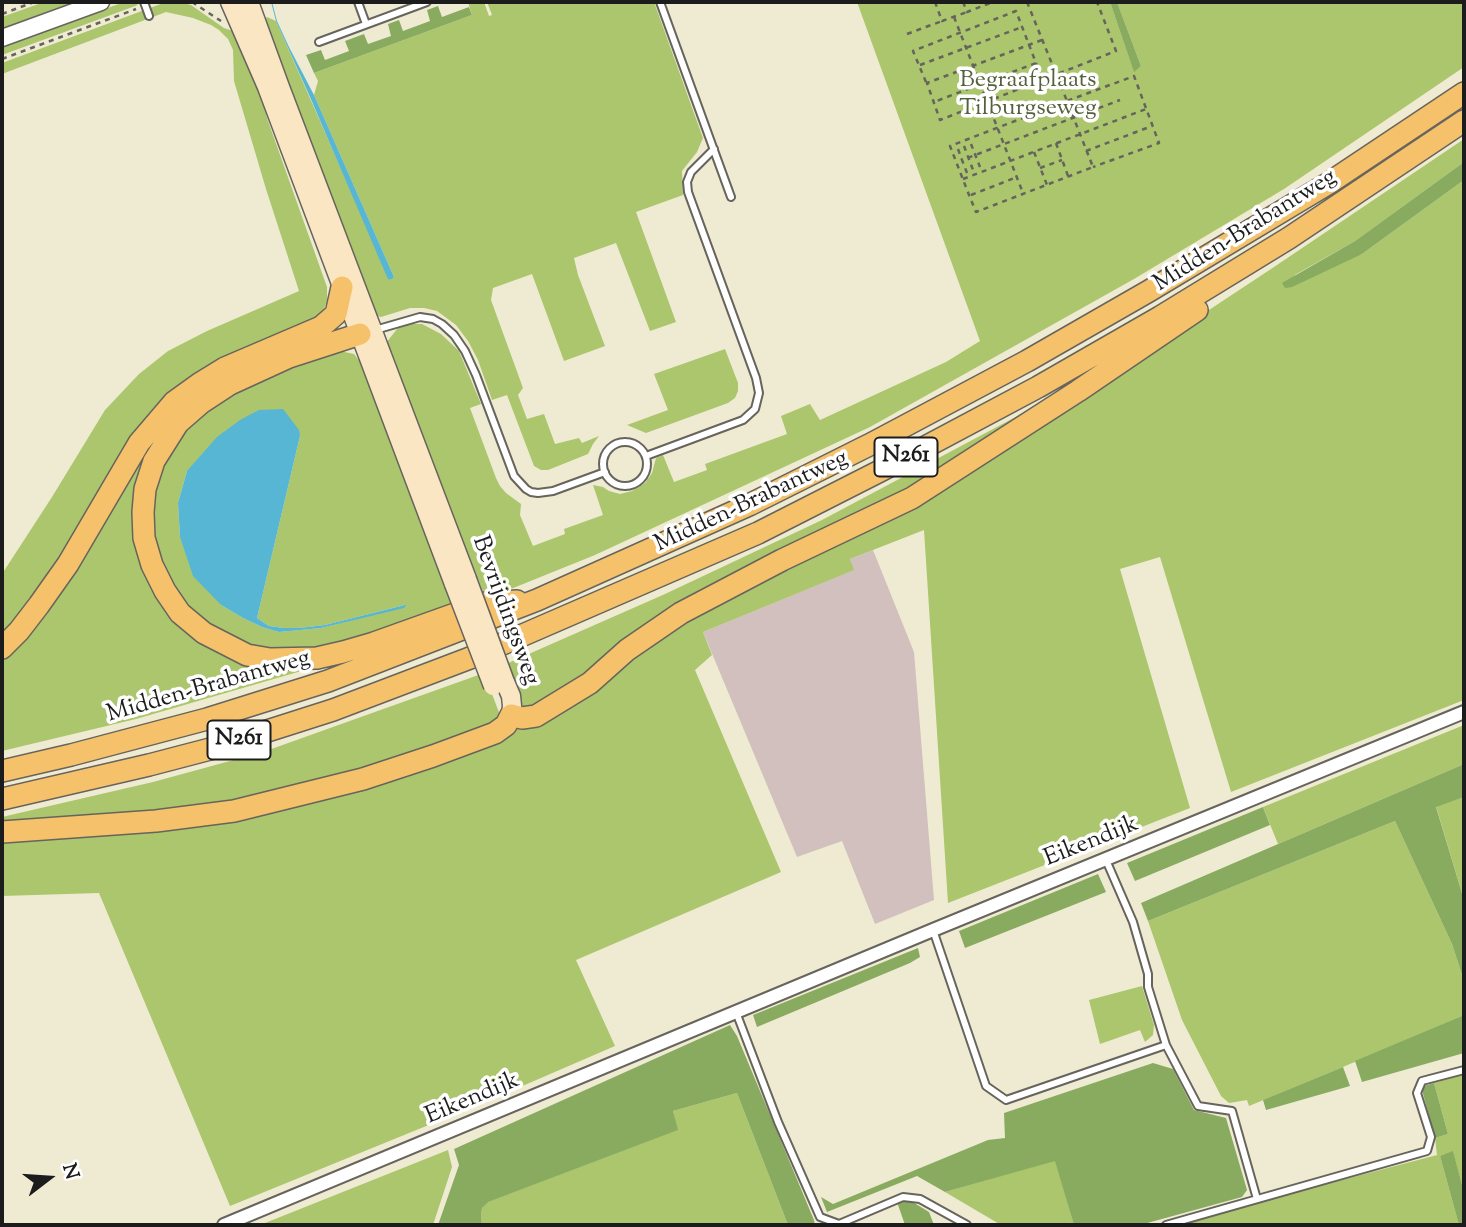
<!DOCTYPE html>
<html>
<head>
<meta charset="utf-8">
<style>
	body { margin:0 }
	#map { position:relative; width:1466px; height:1227px; overflow:hidden; background:#efebd3; font-family:"Sorts Mill Goudy",serif }
	canvas { display:block }
	.frame { position:absolute; inset:0; border:4px solid #1c1c1c; pointer-events:none }
	.north { position:absolute; left:14px; top:1143px; width:70px; height:70px; -webkit-text-stroke:5px #fff; paint-order:stroke; rotate:73deg; font-size:19px; font-weight:700; line-height:28px; text-align:center; color:#1c1c1c }
	.north::after { content:''; display:block; margin:auto; width:24px; height:32px; background:#1c1c1c; clip-path:polygon(50% 0,100% 100%,50% 72%,0 100%) }
</style>
</head>
<body>
<div id="map">
<canvas width="1466" height="1227"></canvas>
<div class="frame"></div>
<div class="north">N</div>
</div>
<script>
const c = document.querySelector('canvas').getContext('2d');
c.lineJoin = 'round';
function fillPath(path, color) {
  c.fillStyle = color;
  c.fill(path, 'evenodd');
}
function poly(rows) {
  const path = new Path2D();
  for (const r of rows) {
    if (r.length === 3) {
      path.moveTo(r[0] + r[2], r[1]);
      path.arc(r[0], r[1], r[2], 0, 2 * Math.PI);
      continue;
    }
    path.moveTo(r[0], r[1]);
    for (let i = 2; i < r.length; i += 2) path.lineTo(r[i], r[i + 1]);
  }
  return path;
}
function stroke(path, color, width, dash) {
  c.strokeStyle = color;
  c.lineWidth = width;
  c.lineCap = dash ? 'butt' : 'round';
  c.setLineDash(dash || []);
  c.stroke(path);
}
function label(font, color, halo, rows, align = 'center') {
  c.font = font + ' "Sorts Mill Goudy",serif';
  c.lineWidth = 7;
  c.setLineDash([]);
  c.textBaseline = 'middle';
  c.strokeStyle = halo;
  c.fillStyle = color;
  for (const [text, x, y, turn = 0] of rows) {
    c.save();
    c.translate(x, y);
    c.rotate((+turn || 0) * Math.PI / 180);
    c.textAlign = isNaN(turn) ? turn : align;
    if (halo) c.strokeText(text, 0, 0);
    c.fillText(text, 0, 0);
    c.restore();
  }
}
const industrial = poly([
	[873,550,914,652,934,900,875,924,842,841,797,857,703,632,853,570,850,559]
]);
const green = poly([
	[44,2,78,2,2,30,2,17],
	[124,2,134,2,138,5,2,55,2,47],
	[166,2,179,2,191,5,224,28,236,32,249,55,268,121,327,287,327,300,323,312,317,319,203,372,65,557,2,639,2,574,52,497,105,410,139,374,168,351,207,331,299,291,266,189,234,81,233,50,228,39,219,30,211,25,193,18,166,12,2,74,2,63],
	[468,2,484,2,489,16,492,15,487,2,654,2,703,138,697,152,682,171,683,195,636,212,676,322,650,331,616,243,574,258,578,275,605,346,564,361,532,274,493,288,491,300,523,388,518,395,527,419,544,414,555,444,579,438,582,443,599,436,593,444,588,454,548,470,541,470,534,466,507,395,492,400,478,360,468,341,456,325,437,311,424,308,410,308,381,317,372,314,260,24,267,17,276,21,390,280,394,277,314,95,318,81,314,73,472,15],
	[857,2,1110,2,1134,71,1141,66,1117,2,1464,2,1464,67,1284,189,1134,279,870,427,595,555,486,599,477,576,473,573,386,343,397,329,408,324,422,324,441,334,459,351,481,404,470,408,496,478,500,486,506,493,521,504,520,515,533,546,565,534,564,529,603,515,593,485,603,487,609,491,620,494,632,491,645,483,652,473,656,458,663,455,674,482,707,470,705,464,787,434,781,416,810,404,820,420,946,362,980,341],
	[1464,139,1464,162,1355,241,1293,276,1362,254,1464,180,1464,700,1231,792,1160,557,1120,569,1190,808,948,903,924,530,850,559,854,570,703,632,712,655,695,670,781,872,576,960,615,1046,490,1100,230,1206,99,893,2,896,2,837,138,827,510,732,541,719,638,649,1097,384,1274,267],
	[725,349,738,383,738,391,735,398,728,403,646,433,627,425,668,410,654,374],
	[335,350,354,354,368,372,455,611,316,653,273,654,232,643,195,618,170,590,155,552,150,513,157,471,188,423,247,383],
	[300,436,257,618,269,626,284,628,299,628,325,625,405,605,407,606,321,628,279,632,262,627,243,618,221,605,180,537,178,503,187,471],
	[1070,388,1000,437,538,707,524,707,519,702,506,664,665,594,822,520],
	[202,395,137,512,198,637,322,665,136,719,2,751,2,656,140,450],
	[484,673,500,715,496,722,443,747,221,808,2,826,2,817,153,782,263,752],
	[1464,725,1464,764,1278,844,1263,807],
	[1464,797,1464,900,1436,806],
	[1395,821,1452,944,1464,981,1464,1015,1343,1067,1249,1106,1247,1100,1229,1103,1221,1096,1182,1020,1148,921],
	[1142,986,1154,1025,1153,1035,1145,1042,1140,1030,1100,1044,1089,1000],
	[1464,1074,1464,1192,1453,1152,1440,1156,1459,1225,1192,1225,1190,1220,1437,1155,1435,1138,1448,1134,1434,1083],
	[737,1093,788,1225,482,1225,481,1216,482,1208,487,1202,677,1130,673,1111],
	[448,1150,452,1167,433,1225,260,1225],
	[1056,1160,1074,1225,1001,1225,945,1192]
]);
const forest = poly([
	[1110,2,1117,2,1141,66,1134,72],
	[438,6,442,17,469,7,472,15,314,73,306,55,321,50,325,60,349,51,345,41,364,34,368,44,391,36,388,24,399,20,403,31,430,21,427,10],
	[1464,162,1464,180,1362,254,1292,287,1285,288,1282,283,1355,241],
	[1464,764,1464,797,1436,807,1464,900,1464,981,1452,944,1395,821,1148,921,1141,903],
	[1263,807,1270,825,1135,881,1127,863],
	[1098,874,1106,892,965,948,959,931],
	[918,948,920,957,910,963,757,1027,753,1015],
	[1464,1015,1464,1053,1362,1082,1355,1061],
	[730,1025,737,1036,814,1220,815,1225,788,1225,737,1093,673,1111,678,1130,488,1202,482,1208,481,1216,482,1225,438,1225,459,1165,454,1149],
	[1153,1063,1173,1069,1194,1110,1226,1118,1247,1190,1242,1197,1140,1225,1074,1225,1055,1161,945,1192,917,1176,827,1212,821,1197,833,1204,988,1140,1005,1138,1004,1113],
	[1343,1067,1350,1086,1266,1110,1263,1100],
	[1434,1083,1448,1134,1435,1138,1422,1090,1424,1086],
	[1453,1151,1464,1192,1464,1225,1459,1225,1440,1156],
	[911,1201,929,1212,934,1225,905,1225,897,1202]
]);
const water = poly([
	[271,2,272,2,277,21,289,47,314,95,394,277,392,279,389,280,387,277,310,97,276,21],
	[283,409,299,430,300,436,257,618,269,626,284,628,299,628,325,625,405,605,407,605,404,608,321,628,279,632,262,627,243,618,221,605,193,576,180,537,178,503,187,471,217,437,240,420,259,410]
]);
const path = poly([
	[192,2,221,21],
	[935,2,942,21,967,12],
	[963,2,967,12,993,2],
	[1027,2,1067,101,1093,167,976,212,969,195,950,146,1067,101,1134,76,1159,143,1093,167],
	[2,14,34,2],
	[954,17,1023,193],
	[907,34,942,21],
	[1042,40,927,83,940,120,1116,51,1097,2],
	[2,59,136,9],
	[1036,63,1042,80],
	[920,65,1022,27],
	[926,82,913,51,1016,11,1036,63,934,102],
	[1056,143,1068,176],
	[971,144,980,167],
	[964,146,973,170],
	[958,149,962,160],
	[1086,151,1152,126],
	[1034,152,1047,185],
	[1040,168,1062,160],
	[967,173,962,160,1120,100],
	[963,179,1146,109],
	[971,195,1017,177]
]);
const service = poly([
	[144,2,149,16],
	[358,2,366,24],
	[660,2,731,197],
	[319,42,427,2],
	[375,330,420,317,433,319,442,324,454,335,465,351,476,375,514,476,526,489,531,492,538,493,553,491,605,472],
	[625,464,22],
	[646,456,743,420,755,409,759,393,756,378,688,192,687,182,691,172,714,149],
	[1106,860,1133,922,1148,974,1148,987,1166,1045,1198,1106,1232,1111,1257,1199],
	[933,930,986,1086,1006,1100,1166,1045],
	[736,1012,778,1122,820,1217,839,1224,903,1197,920,1199,967,1225],
	[1166,1225,1427,1151,1431,1137,1417,1093,1422,1081,1464,1070]
]);
const minor = poly([
	[224,1225,933,930,1464,712]
]);
const tertiary = poly([
	[2,38,101,2]
]);
const secondary = poly([
	[230,2,267,87,454,584],
	[249,2,280,87,467,579],
	[505,682,511,696,512,706,511,715]
]);
const trunk = poly([
	[360,334,289,357,230,384,201,403,178,423,154,461,145,489,143,512,144,538,152,565,165,591,180,613,204,633,247,655,270,659,317,658,343,652,374,643,486,603,517,601],
	[2,648,19,631,39,605,68,564,139,443,174,402,199,384,225,368,321,327,336,314,342,287],
	[2,771,71,755,207,719,328,681,537,600,749,505,869,445,1027,361,1149,291,1329,183,1464,93],
	[2,799,149,765,214,748,333,710,470,658,758,533,882,470,1038,387,1160,317,1289,238,1464,121],
	[2,832,156,821,234,811,363,779,433,756,495,733,506,725,511,715,522,718,536,716,590,683,627,650,681,613,782,560,912,498,1078,391,1197,310]
]);
const secondaryBridge = poly([
	[467,579,505,682],
	[454,584,493,686]
]);
const shields = [
	[906,457,63],
	[239,740,63]
];
const shieldNames = [
	["N261",906,457],
	["N261",239,740]
];
const parkNames = [
	["Begraafplaats",1028,82],
	["Tilburgseweg",1028,110]
];
const streetNames = [
	["Midden-Brabantweg",1246,232,-32],
	["Midden-Brabantweg",752,503,-25],
	["Bevrijdingsweg",504,611,70],
	["Midden-Brabantweg",209,688,-16],
	["Eikendijk",1092,843,-22],
	["Eikendijk",473,1100,-23]
];
fillPath(industrial, '#d1c0bd');
fillPath(green, '#abc66c');
fillPath(forest, '#88ab60');
fillPath(water, '#56b6d4');
stroke(service, '#66645c', 10);
stroke(minor, '#66645c', 16);
stroke(tertiary, '#66645c', 19);
stroke(secondary, '#66645c', 21);
stroke(trunk, '#66645c', 24);
stroke(path, '#66645c', 2.5, [5, 5]);
stroke(service, '#fff', 6);
stroke(minor, '#fff', 12);
stroke(tertiary, '#fff', 16);
stroke(secondary, '#fbe6c4', 18);
stroke(trunk, '#f6c16b', 21);
stroke(secondaryBridge, '#66645c', 21, []);
stroke(secondaryBridge, '#fbe6c4', 18);
for (const [x, y, w] of shields) {
  const box = new Path2D();
  box.roundRect(x - w / 2, y - 19.5, w, 39, 5);
  c.fillStyle = '#fff';
  c.fill(box);
  stroke(box, '#1c1c1c', 2);
}
label('bold 23px', '#1c1c1c', null, shieldNames);
label('24px', '#55603c', '#fff', parkNames);
label('24px', '#1c1c1c', '#fff', streetNames);
</script>
</body>
</html>
